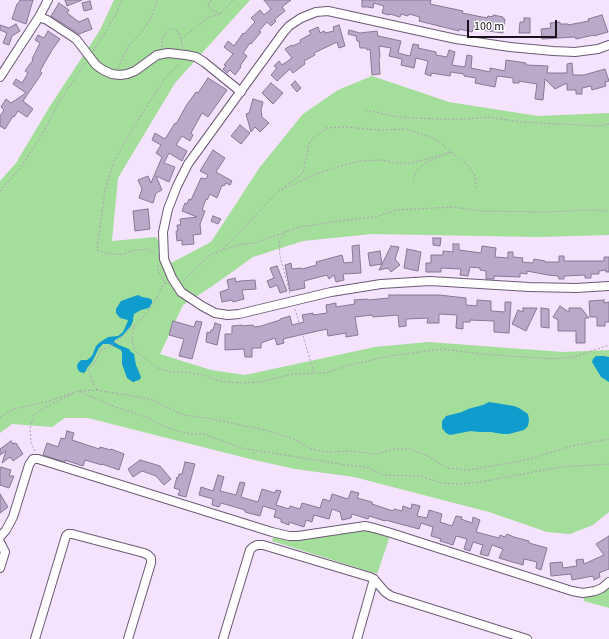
<!DOCTYPE html>
<html>
<head>
<meta charset="utf-8">
<style>
	body { margin:0 }
	#map { position:relative; width:609px; height:639px; overflow:hidden; background:#f5e2fc; font-family:"Source Sans 3",sans-serif }
	canvas { display:block }
	.scale { position:absolute; left:467px; top:20px; width:90px; height:18px; box-sizing:border-box; border:2px solid #1a121c; border-top:0; padding-left:5px; font-size:12px; line-height:14px; white-space:nowrap; color:#1a121c; -webkit-text-stroke:3px #fff; paint-order:stroke }
</style>
</head>
<body>
<div id="map">
<canvas width="609" height="639"></canvas>
<div class="scale">100 m</div>
</div>
<script>
const c = document.querySelector('canvas').getContext('2d');
c.lineJoin = 'round';
function fillPath(path, color) {
  c.fillStyle = color;
  c.fill(path, 'evenodd');
}
function poly(rows) {
  const path = new Path2D();
  for (const r of rows) {
    path.moveTo(r[0], r[1]);
    for (let i = 2; i < r.length; i += 2) path.lineTo(r[i], r[i + 1]);
  }
  return path;
}
function stroke(path, color, width, dash) {
  c.strokeStyle = color;
  c.lineWidth = width;
  c.lineCap = dash ? 'butt' : 'round';
  c.setLineDash(dash || []);
  c.stroke(path);
}
const green = poly([
	[114,0,250,0,175,83,118,178,112,241,156,237,171,263,211,242,260,167,303,114,338,90,372,76,449,102,538,116,609,113,609,235,537,237,372,234,303,241,253,257,211,287,183,305,160,354,211,370,245,375,375,347,428,342,563,352,609,350,609,512,593,525,570,534,547,532,489,512,354,477,295,469,250,459,88,418,65,418,52,427,12,424,0,433,0,181,16,163,50,106,100,30],
	[365,526,391,533,377,574,272,541,275,532,289,536],
	[609,582,609,608,584,601,583,593]
]);
const water = poly([
	[138,295,142,297,148,298,151,299,152,301,152,303,149,308,141,310,134,314,133,319,133,321,131,326,122,336,115,340,114,342,119,345,129,349,131,352,134,354,136,365,141,377,140,379,139,380,135,381,135,382,133,382,127,378,122,364,122,353,121,350,109,344,103,344,99,348,92,362,87,368,86,371,84,373,80,372,78,370,77,366,78,363,81,360,87,360,92,356,96,346,99,343,108,337,118,336,123,332,127,323,128,320,120,318,116,313,116,309,121,301],
	[596,356,604,356,609,357,609,382,601,377,592,362,593,359],
	[489,402,514,406,519,408,528,414,529,420,528,426,524,430,509,434,502,434,491,432,479,432,471,431,450,435,446,433,442,428,442,421,446,416,462,412,468,409,483,405]
]);
const building = poly([
	[20,0,33,0,26,24,12,19,17,4,18,4,20,0],
	[65,0,82,0,67,6,65,0],
	[264,0,291,0,282,7,285,11,274,20,276,21,271,26,267,22,259,31,261,32,251,44,250,43,243,53,247,56,240,66,241,67,235,75,230,70,227,73,223,69,226,66,224,65,233,54,224,47,228,41,234,46,243,33,244,34,255,22,251,18,260,10,264,15,271,9,264,0],
	[362,0,431,0,430,4,463,11,462,13,487,18,488,16,493,17,493,15,503,17,503,19,505,19,503,33,473,29,472,32,459,29,459,31,419,21,420,17,409,14,408,16,401,14,400,17,390,14,389,15,382,13,384,6,374,3,373,8,368,7,362,7,362,0],
	[90,1,92,9,84,11,82,3,90,1],
	[59,3,69,10,67,13,79,22,88,18,92,29,79,34,51,16,59,3],
	[602,15,608,32,594,36,594,35,576,39,575,37,542,39,541,29,551,28,550,23,560,22,560,24,568,24,568,25,589,21,588,19,602,15],
	[524,18,530,18,530,33,519,33,520,22,524,22,524,18],
	[16,24,20,31,12,36,9,45,3,43,7,33,0,30,0,25,9,28,16,24],
	[339,25,345,46,339,48,337,42,314,53,315,55,304,61,305,64,293,73,290,69,277,81,271,75,277,68,274,66,279,61,282,65,292,58,285,49,292,45,293,46,301,42,300,40,311,34,309,31,318,27,320,33,324,31,325,33,334,31,333,27,339,25],
	[349,30,360,33,377,31,378,36,401,41,398,53,410,56,413,44,419,45,418,48,436,52,436,55,447,57,449,50,455,52,452,65,465,67,467,55,472,56,471,68,490,72,490,68,505,71,506,60,526,63,526,65,548,66,547,73,567,73,567,64,572,63,573,75,584,75,605,69,609,81,605,82,606,86,592,90,591,86,582,88,582,94,576,94,576,90,567,90,567,83,555,89,545,79,543,100,535,99,537,84,519,81,519,83,513,83,513,78,497,76,495,87,475,83,476,78,464,76,464,74,451,72,450,76,431,73,431,76,425,74,428,61,416,58,414,68,401,65,402,59,389,56,391,48,379,46,380,57,379,58,380,74,372,75,370,49,367,50,366,48,360,48,359,41,357,41,356,36,348,34,349,30],
	[48,31,60,39,52,50,40,71,42,73,23,101,33,109,27,117,18,111,14,117,13,116,5,129,0,126,0,116,4,110,1,107,6,99,11,103,26,93,13,84,16,79,22,83,28,73,25,71,33,60,32,59,40,43,35,40,38,35,44,38,48,31],
	[208,78,227,90,208,117,202,113,191,133,193,135,190,141,182,136,176,145,187,151,182,161,169,153,164,163,175,167,169,182,156,176,162,190,156,193,153,203,139,198,142,189,138,180,148,176,151,183,162,157,156,153,161,145,152,140,155,133,165,139,175,123,176,124,186,106,196,92,198,93,208,78],
	[295,81,301,88,297,92,291,85,295,81],
	[271,83,283,93,273,104,262,93,271,83],
	[253,99,263,102,261,110,262,117,269,123,260,132,255,127,251,132,246,114,249,113,253,99],
	[240,125,250,133,241,144,231,136,240,125],
	[213,150,225,158,216,172,232,181,230,185,226,183,224,186,222,185,217,198,210,194,207,200,206,199,202,210,205,211,200,224,201,234,193,235,194,244,182,245,182,240,177,241,176,231,178,231,177,225,181,225,180,219,197,217,182,211,185,203,187,204,189,199,191,200,201,178,206,179,208,175,200,171,213,150],
	[148,209,150,229,135,231,133,211,148,209],
	[213,216,221,219,218,224,211,221,213,216],
	[433,238,441,238,440,246,433,245,433,238],
	[453,244,459,244,459,250,481,253,482,246,496,248,495,257,508,258,508,252,513,252,513,257,523,258,522,262,533,263,534,259,545,261,545,262,559,262,559,256,564,256,564,261,604,261,604,257,609,257,609,272,606,272,606,270,599,271,599,274,591,274,591,278,585,278,585,275,564,276,564,279,559,279,558,276,548,275,527,271,527,274,520,273,520,277,494,276,494,279,486,279,486,271,480,270,480,268,470,267,468,276,460,275,461,269,441,268,441,272,426,272,426,263,431,263,431,255,443,255,443,251,453,252,453,244],
	[359,245,361,273,343,274,344,280,336,282,334,275,329,279,327,275,304,281,305,288,290,291,285,265,291,263,292,269,301,268,302,269,317,265,316,262,342,255,344,263,353,262,352,246,359,245],
	[391,246,399,247,395,259,400,265,391,272,388,268,379,270,391,246],
	[407,249,421,252,418,271,404,268,407,249],
	[380,251,382,264,370,266,368,253,380,251],
	[277,266,287,291,280,293,277,285,270,288,267,281,274,278,270,268,277,266],
	[235,278,236,282,240,281,255,280,256,289,242,290,244,299,233,302,232,300,222,302,220,292,229,289,227,280,235,278],
	[389,295,439,295,466,298,466,305,477,306,477,300,491,301,491,311,505,312,505,302,511,302,509,333,494,332,494,321,470,320,470,322,463,322,463,329,456,328,457,315,439,314,439,323,427,323,428,318,406,319,406,326,399,327,398,315,373,317,372,315,355,317,358,335,346,337,346,333,328,336,327,329,300,335,283,339,284,343,277,345,275,338,261,343,261,348,252,348,252,357,245,357,244,349,225,350,225,334,232,334,232,326,242,325,242,326,253,325,255,327,261,326,280,320,280,319,290,316,292,325,304,322,302,315,313,313,313,315,327,313,326,305,336,303,336,307,355,304,354,300,367,299,368,300,389,298,389,295],
	[604,300,604,303,609,302,609,322,605,322,605,326,597,326,597,317,590,317,589,301,604,300],
	[560,306,569,312,569,308,581,308,589,318,585,318,585,343,576,343,576,331,558,331,558,320,553,317,560,306],
	[523,308,537,308,526,331,512,324,518,310,523,312,523,308],
	[541,308,549,309,549,328,541,327,541,308],
	[173,321,194,327,196,321,202,322,192,359,179,356,184,339,169,335,173,321],
	[215,323,221,325,217,345,206,342,207,332,210,333,211,330,213,330,215,323],
	[67,431,74,433,72,440,99,449,100,447,111,450,111,449,124,454,119,470,102,464,102,465,85,460,83,466,65,460,65,462,43,455,47,443,58,447,61,438,65,439,67,431],
	[11,441,13,444,16,443,23,454,13,461,10,457,2,463,6,451,0,455,0,449,11,441],
	[140,460,160,466,171,479,164,485,156,476,142,471,133,477,128,469,140,460],
	[185,462,195,464,186,497,178,495,180,490,174,488,177,477,178,478,179,474,182,474,185,462],
	[1,467,11,470,9,476,14,476,9,488,0,485,0,470,1,467],
	[218,475,224,477,220,491,236,495,240,482,245,483,241,497,258,502,262,489,275,493,276,490,281,491,276,505,289,509,290,506,300,509,302,503,320,508,323,499,330,501,332,494,348,499,351,491,359,493,357,498,372,502,372,504,393,511,394,509,402,511,403,506,411,509,412,504,420,506,417,516,427,518,429,510,442,514,440,522,452,526,456,516,462,517,461,519,472,523,473,517,480,520,476,532,499,538,500,535,505,537,507,534,514,537,529,541,529,543,547,548,541,570,536,568,537,562,524,559,523,565,499,558,503,549,492,545,488,556,480,554,483,545,473,542,470,551,464,549,467,539,456,536,453,545,440,541,441,539,431,536,433,527,421,523,419,529,385,520,385,521,369,516,368,519,352,514,351,518,342,520,340,512,332,509,329,519,314,515,312,522,306,520,304,527,289,522,289,525,281,522,281,519,274,517,276,510,263,506,260,516,245,512,245,510,221,503,219,507,212,505,213,499,199,495,201,487,213,491,218,475],
	[0,494,8,507,0,513,0,494],
	[609,536,609,569,599,573,600,577,594,580,593,576,572,580,571,574,551,576,550,563,562,562,563,568,577,566,576,560,583,559,584,564,604,555,596,544,609,536]
]);
const path = poly([
	[211,0,208,6,212,10,220,14],
	[181,39,209,17,220,14,233,0],
	[162,47,163,36,172,28,179,32,183,47],
	[93,51,115,16,122,0],
	[118,68,129,45,140,34,150,20,158,0],
	[365,110,398,117,435,119,468,119,489,117,520,122,599,126,609,124],
	[282,190,318,173,358,161,382,160,396,163,412,163,451,152,425,163,416,171,413,182],
	[0,191,20,168,43,133,59,102,86,62],
	[287,231,281,239,279,243,280,256,290,294],
	[223,249,279,191,303,173,310,141,326,128,346,127,378,130,406,129,436,139,451,152,468,165,475,176,476,188],
	[156,254,148,249,135,250,121,255,105,253,97,250,105,191,114,161,136,123,164,80,181,62],
	[158,265,157,267,161,276,165,282,167,284],
	[183,281,211,254,241,244,255,243,299,227,346,220,375,217,397,210,453,207,481,211,547,212,589,210,609,211],
	[165,282,153,304,144,316,134,326,132,341,136,352,158,368,171,372,185,372,203,375,220,381,240,383,259,382,293,374,326,373,345,366,390,356,442,349,481,354,552,359,574,357,609,345],
	[295,309,314,373],
	[96,390,150,399,183,415,207,418,265,430,292,438,311,449,327,452,351,451,376,454,394,449,410,449,428,456,447,468,468,470,526,460,572,446,609,439],
	[80,391,98,390,95,387,88,369,94,364,101,350,109,347,121,338,134,326],
	[0,417,14,409,49,401,78,391,115,407,149,418,161,425,174,430,190,434,204,434,241,448,346,465,366,467,384,475,420,476,441,483,460,484,480,482,560,467,609,464],
	[35,451,31,443,30,428,34,415,42,409,72,394]
]);
const minor = poly([
	[39,17,47,20,76,39,96,65,103,70,112,74,120,75,127,74,135,71,157,55,168,53,186,55,196,57,204,62,241,92],
	[609,45,598,49,575,52,553,51,510,47,456,39,328,11,316,12,301,18,289,26,283,33,188,164,177,186,168,209,163,232,164,259,172,278,181,292,202,306,215,313,228,315,239,314,331,292,381,284,430,281,529,287,576,288,609,286],
	[0,77,39,17,48,0],
	[0,537,6,530,13,517,29,465,33,459,38,459,272,532,289,536,298,536,365,526,374,528,391,533,572,591,583,593,595,591,602,588,609,582],
	[0,542,5,552,0,568],
	[35,639,66,536,68,534,72,534,144,553,148,555,151,558,151,563,128,639],
	[223,639,250,550,253,547,257,545,263,545,370,577,374,579,385,592,391,596,527,639],
	[357,639,374,579]
]);
fillPath(green, '#a3de9b');
fillPath(water, '#119cce');
fillPath(building, '#bba9c9');
stroke(building, '#887895', 1);
stroke(minor, '#6d5a75', 10);
stroke(path, '#afa0b4', 1, [2, 2]);
stroke(minor, '#fff', 8);
</script>
</body>
</html>
